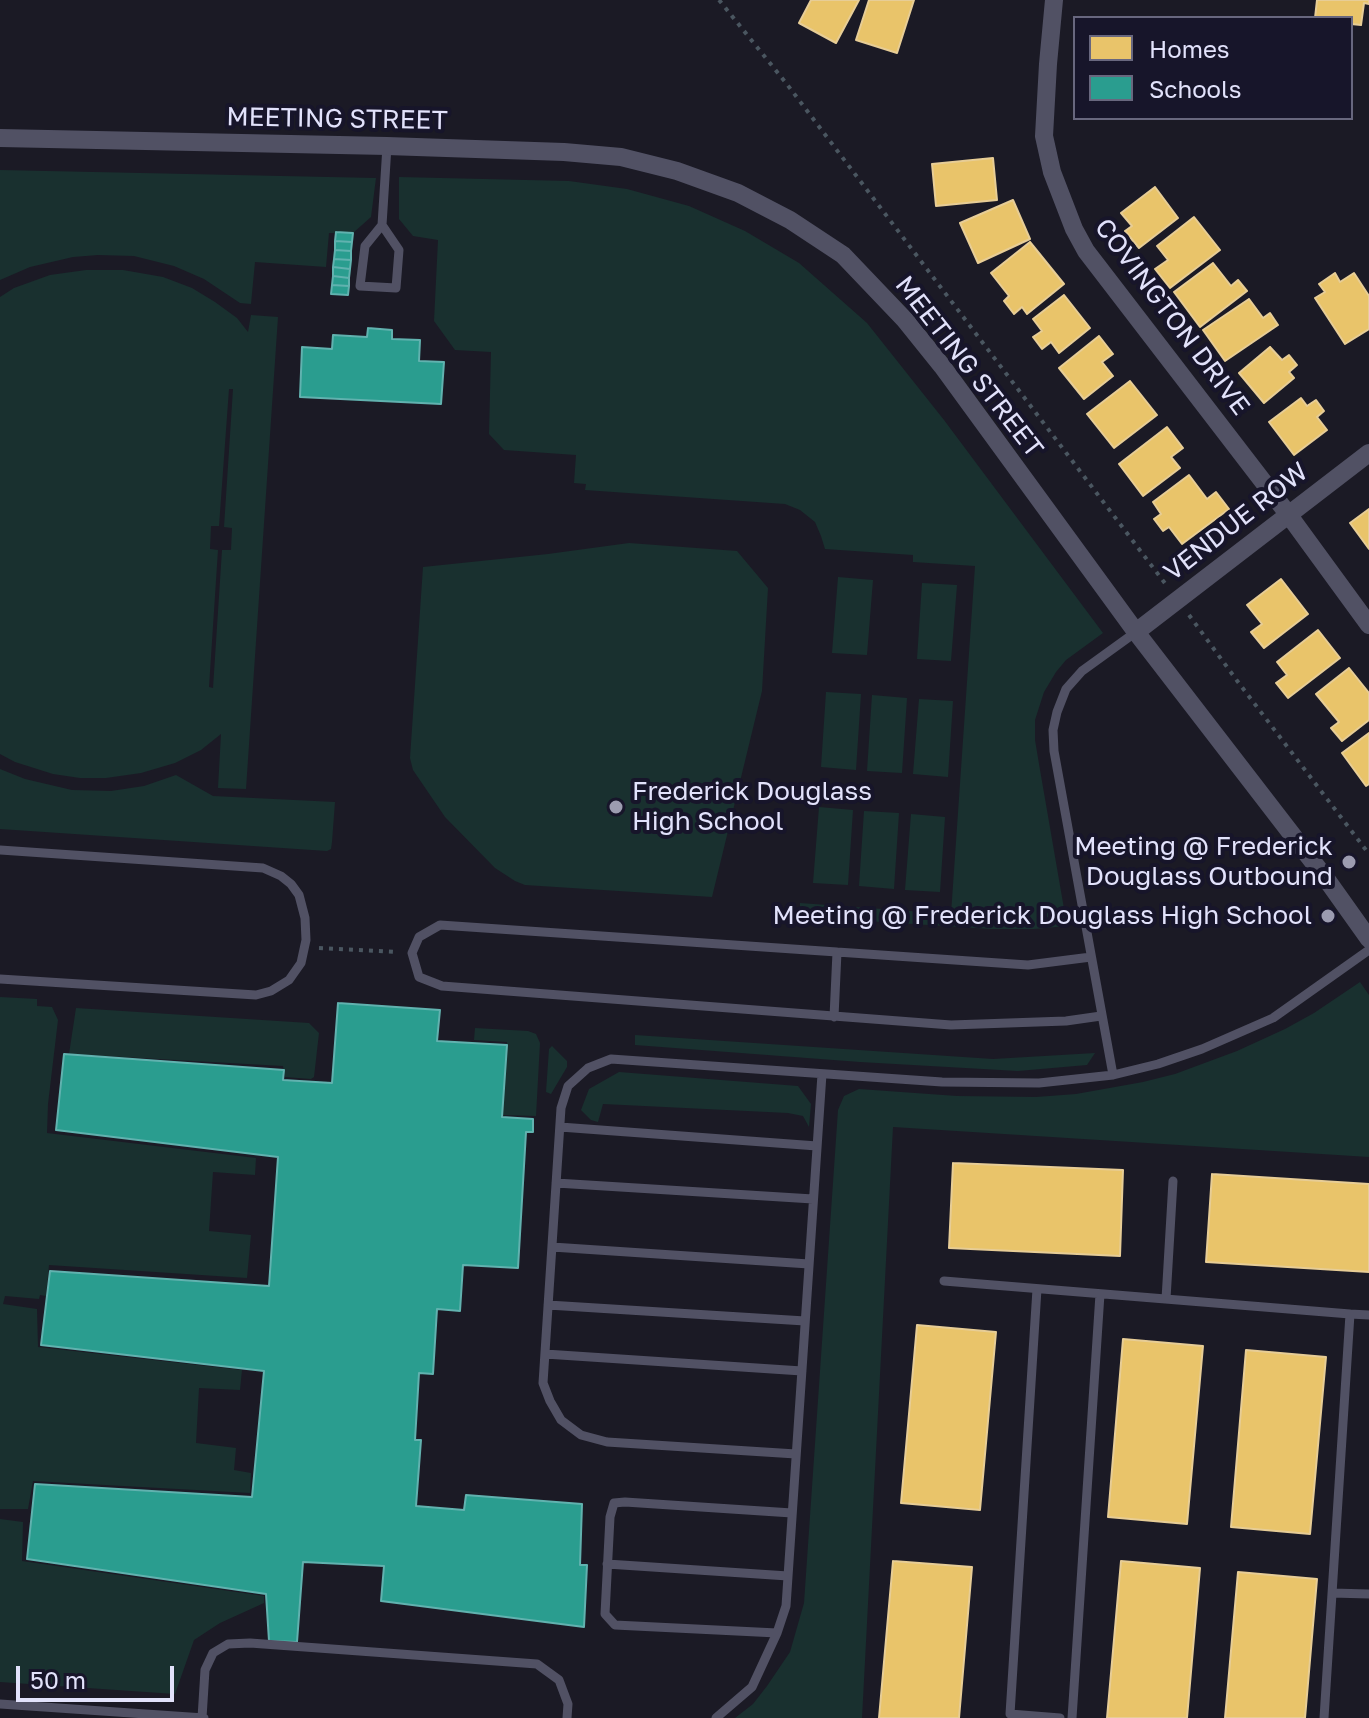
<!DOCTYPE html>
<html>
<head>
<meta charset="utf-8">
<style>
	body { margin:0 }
	#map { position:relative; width:1369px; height:1718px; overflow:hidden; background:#1b1a25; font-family:"Golos Text",sans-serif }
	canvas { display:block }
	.legend { position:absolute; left:1073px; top:16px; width:280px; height:104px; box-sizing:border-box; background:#17152a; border:2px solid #68677e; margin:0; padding:10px 14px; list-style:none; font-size:24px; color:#e2e2fb }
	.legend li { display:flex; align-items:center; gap:16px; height:40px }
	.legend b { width:40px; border:2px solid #68677e }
	.scale { position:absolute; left:16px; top:1666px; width:158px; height:36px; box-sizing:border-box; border:4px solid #e2e2fb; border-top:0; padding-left:10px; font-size:24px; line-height:28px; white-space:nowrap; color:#e2e2fb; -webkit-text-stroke:6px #17152a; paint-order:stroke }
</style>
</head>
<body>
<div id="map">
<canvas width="1369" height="1718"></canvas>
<ul class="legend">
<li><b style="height:22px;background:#e9c46a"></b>Homes</li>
<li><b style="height:22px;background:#2a9d8f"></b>Schools</li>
</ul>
<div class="scale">50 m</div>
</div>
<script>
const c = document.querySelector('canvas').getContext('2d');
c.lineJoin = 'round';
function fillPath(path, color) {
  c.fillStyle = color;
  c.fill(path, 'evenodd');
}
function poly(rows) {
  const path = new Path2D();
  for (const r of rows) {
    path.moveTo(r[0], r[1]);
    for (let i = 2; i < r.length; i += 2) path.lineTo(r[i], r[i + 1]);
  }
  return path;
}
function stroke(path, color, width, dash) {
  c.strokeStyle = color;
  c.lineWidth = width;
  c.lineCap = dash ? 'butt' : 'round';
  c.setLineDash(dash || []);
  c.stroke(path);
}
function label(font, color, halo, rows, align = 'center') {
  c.font = font + ' "Golos Text",sans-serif';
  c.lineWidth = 8;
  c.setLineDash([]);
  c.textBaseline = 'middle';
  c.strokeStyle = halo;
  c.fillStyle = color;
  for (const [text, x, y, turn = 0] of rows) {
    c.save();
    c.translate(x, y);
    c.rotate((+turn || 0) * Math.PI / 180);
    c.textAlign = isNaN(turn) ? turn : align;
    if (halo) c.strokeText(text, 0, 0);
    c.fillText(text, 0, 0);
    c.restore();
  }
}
const green = poly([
	[0,170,376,178,371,217,353,233,329,233,326,267,255,262,251,304,240,303,204,279,174,266,134,256,98,255,73,257,30,267,0,280],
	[399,177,569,181,627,189,689,206,745,231,799,263,867,323,944,420,1103,633,1066,660,1056,672,1044,692,1035,720,1035,740,1039,764,1067,926,1034,929,991,929,804,917,800,912,800,903,951,914,975,566,913,562,913,555,825,549,821,536,815,522,800,510,785,504,585,490,586,484,574,483,576,455,504,450,489,434,491,352,455,350,434,321,438,240,413,236,399,219],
	[86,270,123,270,163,277,192,288,215,302,237,318,248,332,251,315,278,317,246,789,218,788,221,734,201,750,175,763,141,773,106,778,80,778,53,774,15,762,0,754,0,297,14,288,50,275],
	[229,389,233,389,224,527,232,528,231,550,222,550,213,688,209,687,218,550,210,549,211,526,219,526],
	[629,543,737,551,768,588,762,691,712,897,525,885,515,881,495,868,445,817,413,770,410,758,423,567,548,554],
	[838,577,873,580,867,655,832,653],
	[922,583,957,585,951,661,917,659],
	[826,692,861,694,856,770,821,767],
	[872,695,907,698,902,773,867,771],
	[919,699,953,701,948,777,913,774],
	[0,769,25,779,72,790,111,791,144,786,176,775,213,796,335,802,332,842,331,849,327,851,0,829],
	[819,807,853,810,848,885,813,883],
	[864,811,899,813,894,889,859,886],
	[911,814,945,817,940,892,905,890],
	[1360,982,1369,995,1369,1157,893,1127,862,1718,735,1718,753,1704,767,1686,790,1652,804,1603,838,1110,844,1096,859,1089,957,1096,1036,1097,1076,1094,1143,1082,1175,1074,1237,1051,1285,1029,1314,1013],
	[0,997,37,999,37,1006,52,1007,58,1020,48,1104,47,1133,256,1158,255,1175,213,1172,209,1231,251,1235,247,1278,49,1265,46,1296,40,1295,39,1299,5,1296,3,1304,37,1309,38,1347,242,1370,240,1390,199,1388,196,1443,236,1448,234,1470,251,1473,250,1493,33,1481,28,1509,0,1509],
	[76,1008,309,1023,319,1033,314,1077,311,1079,285,1077,283,1066,69,1054],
	[475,1028,528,1031,536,1034,540,1043,536,1116,502,1115,507,1042,474,1040],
	[635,1035,993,1059,1095,1053,1087,1065,1018,1071,860,1062,635,1045],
	[552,1046,567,1061,567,1067,551,1094,546,1092,549,1049],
	[619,1072,798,1086,811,1104,809,1127,803,1116,788,1113,603,1104,598,1122,591,1120,581,1110,589,1089],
	[0,1519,23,1522,22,1561,264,1596,264,1603,220,1623,194,1640,175,1694,0,1682]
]);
const homes = poly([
	[811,0,859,0,836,43,799,23,811,0],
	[869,0,914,0,897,53,856,40,869,0],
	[1317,0,1369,0,1369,4,1364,3,1361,25,1351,24,1351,18,1315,18,1317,0],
	[993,158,997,200,936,206,932,164,993,158],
	[1155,187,1178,218,1139,248,1125,231,1132,226,1121,213,1155,187],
	[1013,200,1030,239,978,263,960,223,1013,200],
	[1194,217,1220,250,1170,288,1155,269,1168,260,1157,246,1194,217],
	[1030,242,1064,284,1027,314,1022,307,1014,314,1004,301,1009,296,991,273,1030,242],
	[1213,263,1231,286,1238,280,1247,291,1200,327,1174,292,1213,263],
	[1335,273,1340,282,1354,273,1369,296,1369,329,1345,344,1315,298,1325,292,1319,284,1335,273],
	[1064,295,1090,328,1059,353,1051,342,1042,349,1033,337,1042,331,1033,319,1064,295],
	[1249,299,1263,318,1270,313,1278,325,1225,361,1203,330,1249,299],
	[1099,336,1113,354,1102,362,1113,376,1084,399,1059,368,1099,336],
	[1270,347,1282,360,1289,355,1297,365,1289,372,1294,378,1264,403,1239,373,1270,347],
	[1130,381,1157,415,1114,448,1087,414,1130,381],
	[1301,398,1307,406,1316,400,1324,411,1317,417,1327,430,1294,455,1269,422,1301,398],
	[1167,427,1183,448,1171,457,1180,468,1143,496,1119,464,1167,427],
	[1189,475,1207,499,1216,492,1229,509,1182,544,1169,527,1163,531,1154,519,1161,514,1153,502,1189,475],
	[1369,509,1369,549,1350,523,1369,509],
	[1281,579,1308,614,1264,648,1251,632,1262,624,1247,605,1281,579],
	[1318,630,1340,658,1288,698,1276,683,1287,675,1277,662,1318,630],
	[1349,668,1369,693,1369,720,1342,741,1331,728,1339,722,1316,694,1349,668],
	[1369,733,1369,784,1366,786,1342,753,1369,733],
	[953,1163,1123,1170,1120,1256,949,1248,953,1163],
	[1212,1174,1369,1184,1369,1272,1206,1262,1212,1174],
	[917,1325,996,1332,980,1510,901,1503,917,1325],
	[1123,1339,1203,1346,1187,1524,1108,1517,1123,1339],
	[1246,1350,1326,1357,1310,1534,1231,1527,1246,1350],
	[893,1561,972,1567,959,1718,879,1718,893,1561],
	[1121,1561,1200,1568,1187,1718,1107,1718,1121,1561],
	[1238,1572,1317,1579,1305,1718,1225,1718,1238,1572]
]);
const schools = poly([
	[336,232,353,233,352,242,335,241,336,232],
	[335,241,352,242,351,251,335,250,335,241],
	[335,250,351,251,351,260,334,259,335,250],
	[334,259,351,260,350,269,333,267,334,259],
	[333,267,350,269,349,278,333,276,333,267],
	[333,276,349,278,349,286,332,285,333,276],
	[332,285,349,286,348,295,331,294,332,285],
	[368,328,392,330,392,339,420,340,419,361,444,362,441,404,300,397,302,347,332,349,333,335,367,337,368,328],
	[338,1003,440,1010,437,1041,507,1045,502,1117,533,1119,533,1132,526,1132,518,1268,463,1265,460,1311,437,1309,433,1374,419,1373,415,1440,421,1440,416,1506,464,1510,466,1495,582,1504,580,1565,587,1565,584,1627,381,1601,384,1566,303,1562,297,1642,269,1641,266,1594,27,1559,35,1484,252,1497,264,1371,41,1345,50,1271,269,1286,278,1157,56,1130,64,1054,284,1070,283,1080,332,1083,338,1003]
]);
const path = poly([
	[719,0,786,83,1167,586],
	[1189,615,1238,682,1369,854],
	[319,948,398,952]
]);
const service = poly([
	[382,225,365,246,360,286,396,288,399,250,382,225,387,146],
	[0,850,263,868,281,876,291,884,299,895,305,918,306,940,301,963,289,980,271,991,256,995,0,979],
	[1091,957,1028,965,440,925,419,937,412,953,419,977,442,986,951,1025,1066,1021,1101,1016],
	[834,1017,837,952],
	[1113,1075,1054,751,1053,730,1057,712,1066,689,1082,671,1136,632],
	[560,1127,817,1146],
	[556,1183,813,1199],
	[552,1247,809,1264],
	[944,1281,1350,1314,1324,1718],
	[1037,1289,1010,1714,1060,1718],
	[1166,1299,1173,1181],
	[548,1305,805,1321],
	[1350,1314,1369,1315],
	[545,1354,802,1371],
	[796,1454,607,1442,581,1435,561,1420,550,1401,543,1383,561,1108,568,1086,588,1068,611,1059,942,1082,1039,1083,1113,1075,1158,1064,1202,1049,1273,1018,1369,950],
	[607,1564,788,1576],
	[1332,1593,1369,1594],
	[777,1633,615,1625,605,1614,610,1517,614,1503,625,1502,792,1513],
	[0,1704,204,1718],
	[202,1718,205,1670,213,1653,228,1644,250,1643,537,1664,559,1680,568,1704,567,1718],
	[716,1718,752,1687,777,1633,786,1606,822,1074],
	[1072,1718,1100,1294]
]);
const minor = poly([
	[1054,0,1048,64,1044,136,1052,172,1074,229,1086,251,1288,514,1369,625],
	[0,138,387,146,564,152,621,157,677,171,738,193,790,220,843,255,905,320,942,366,1136,632,1327,880,1369,939],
	[1136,632,1369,453]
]);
const markers = [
	[616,807,8,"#9c9cb0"],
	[1349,862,8,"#9c9cb0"],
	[1328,916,8,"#9c9cb0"]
];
const streetNames = [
	["MEETING STREET",337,119,1],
	["COVINGTON DRIVE",1172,317,53],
	["MEETING STREET",969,367,52],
	["VENDUE ROW",1236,522,-38]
];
const poiNames = [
	["Frederick Douglass",632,792,"left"],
	["High School",632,822,"left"],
	["Meeting @ Frederick",1333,847],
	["Douglass Outbound",1333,877],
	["Meeting @ Frederick Douglass High School",1312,916]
];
fillPath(green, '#19302f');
fillPath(homes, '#e9c46a');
stroke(homes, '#e7cd96', 2);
fillPath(schools, '#2a9d8f');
stroke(schools, '#61b2af', 2);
stroke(path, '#4a5660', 4, [4, 6]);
stroke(service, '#515164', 9);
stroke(minor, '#515164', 18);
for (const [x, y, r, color] of markers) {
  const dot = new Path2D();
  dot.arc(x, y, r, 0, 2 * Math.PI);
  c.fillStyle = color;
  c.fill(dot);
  stroke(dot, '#17152a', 3);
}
label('26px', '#e2e2fb', '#17152a', streetNames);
label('26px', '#e2e2fb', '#17152a', poiNames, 'right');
</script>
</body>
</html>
